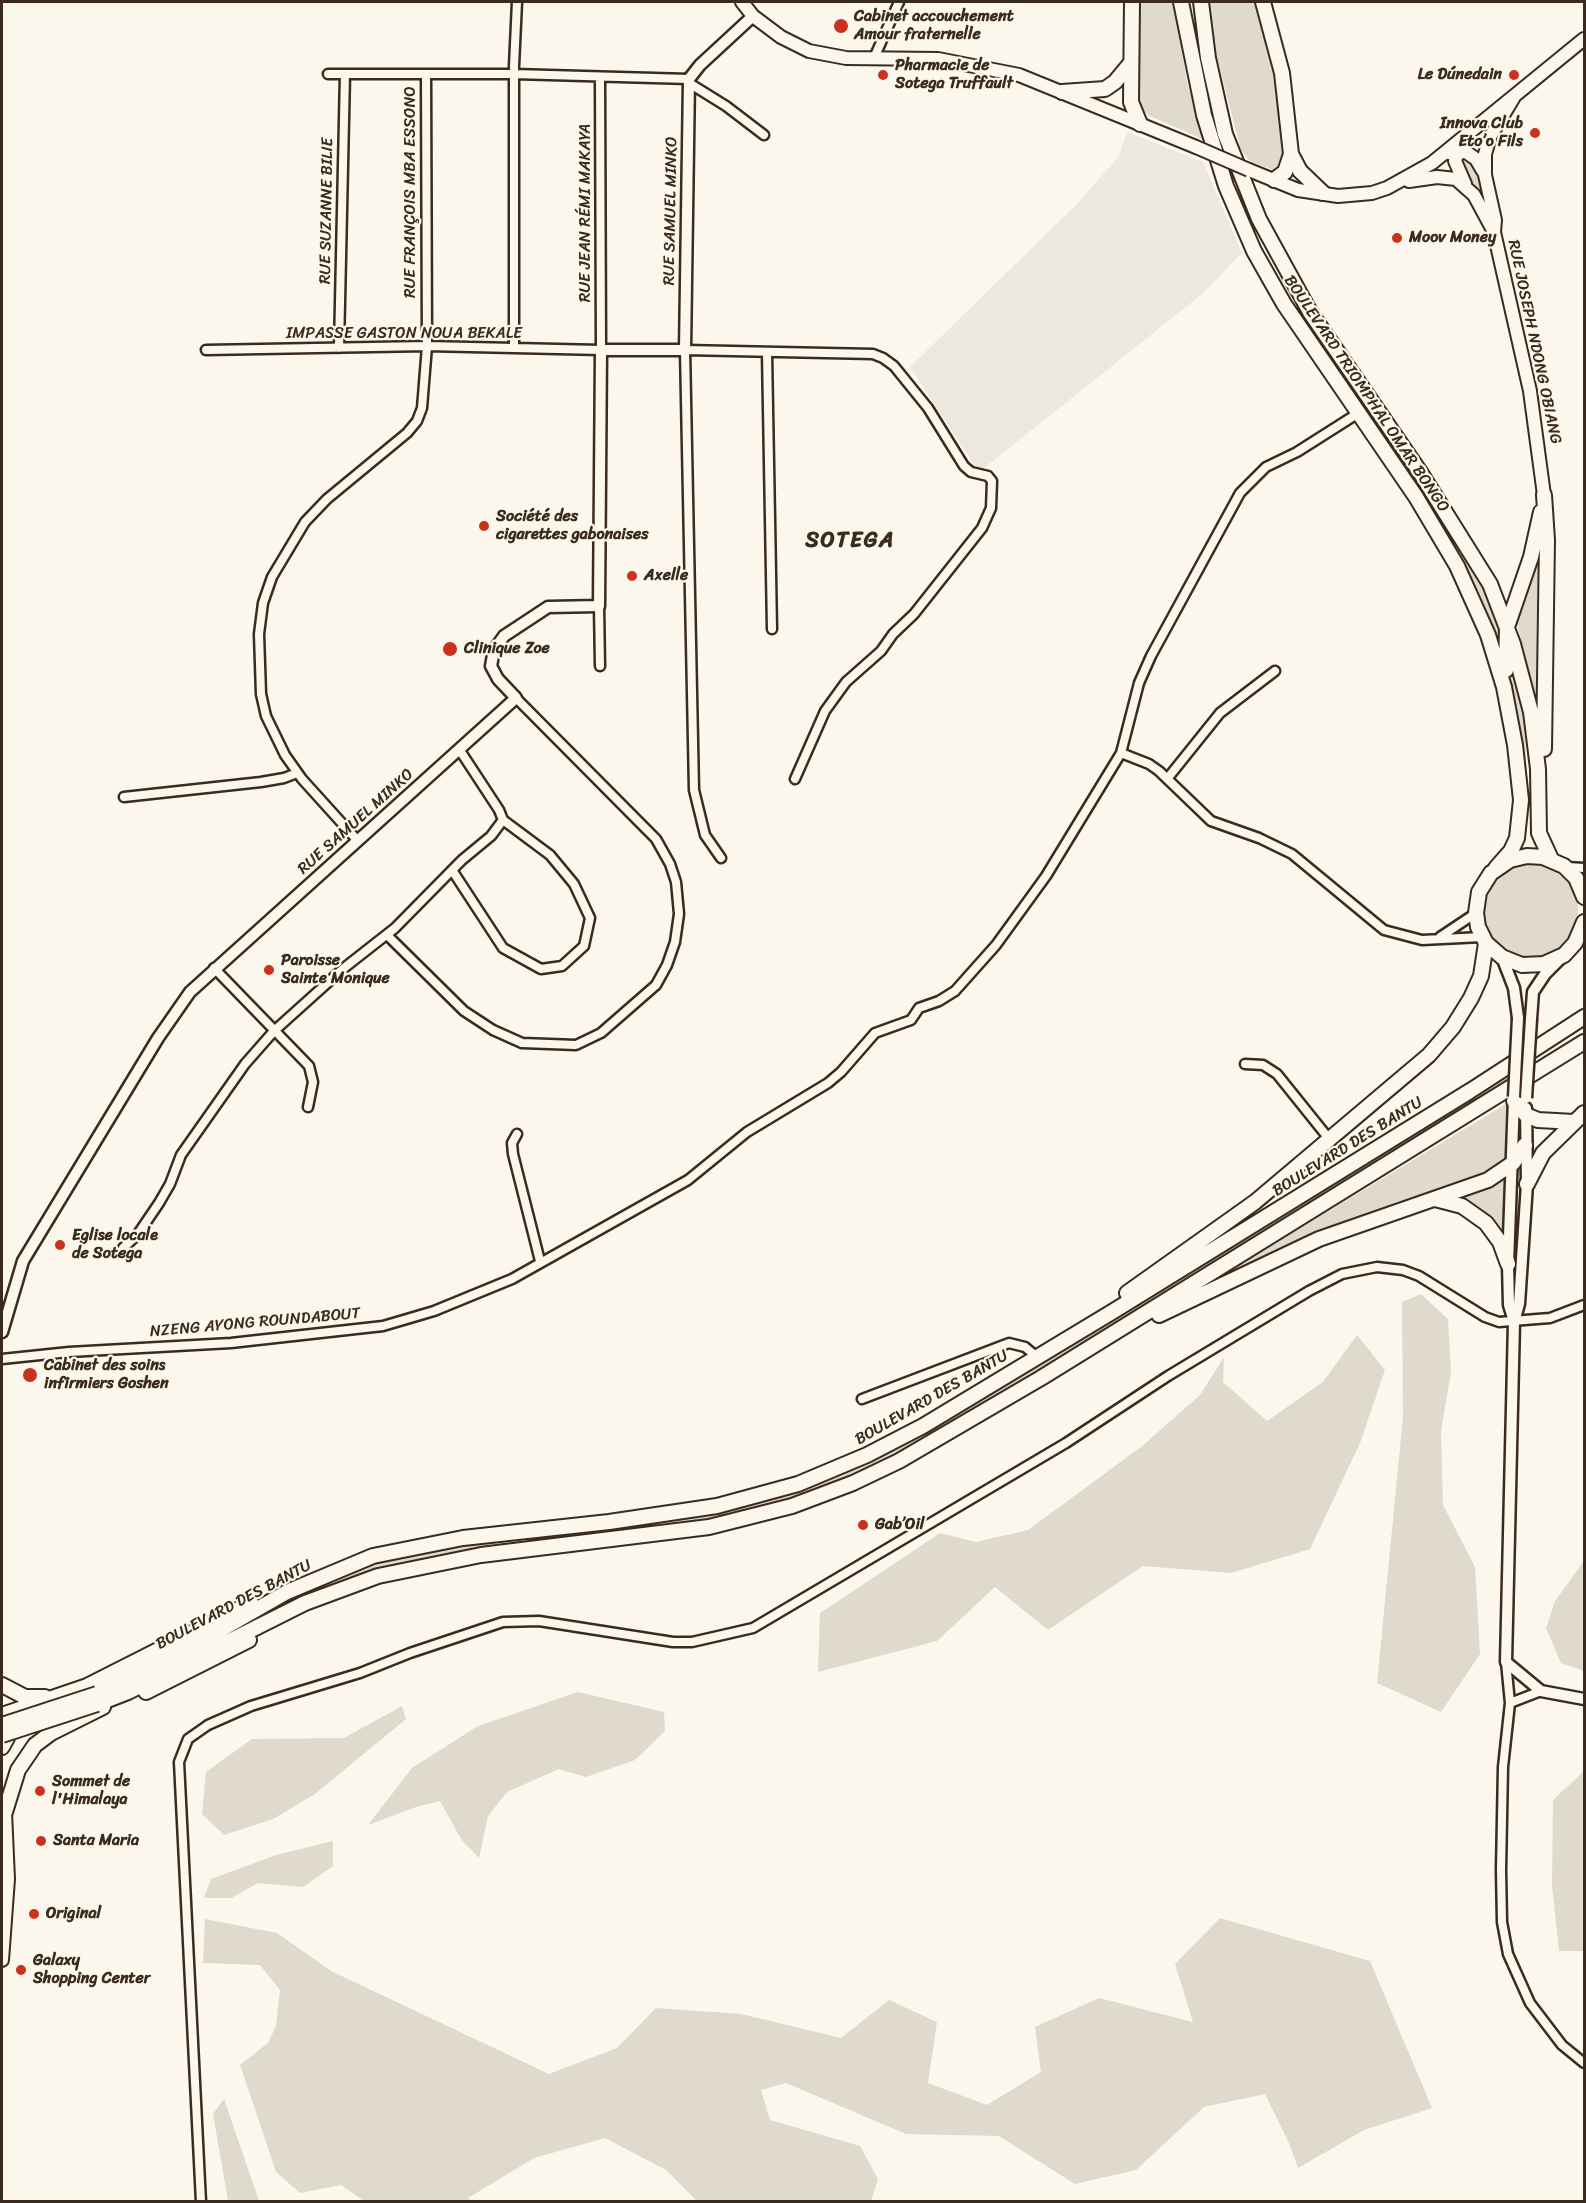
<!DOCTYPE html>
<html>
<head>
<meta charset="utf-8">
<style>
	body { margin:0 }
	#map { position:relative; width:1586px; height:2203px; overflow:hidden; background:#fbf7ec; font-family:Sriracha,sans-serif }
	canvas { display:block }
	.frame { position:absolute; inset:0; border:3px solid #3b2a1e; pointer-events:none }
</style>
</head>
<body>
<div id="map">
<canvas width="1586" height="2203"></canvas>
<div class="frame"></div>
</div>
<script>
const c = document.querySelector('canvas').getContext('2d');
c.lineJoin = 'round';
function fillPath(path, color) {
  c.fillStyle = color;
  c.fill(path, 'evenodd');
}
function poly(rows) {
  const path = new Path2D();
  for (const r of rows) {
    if (r.length === 3) {
      path.moveTo(r[0] + r[2], r[1]);
      path.arc(r[0], r[1], r[2], 0, 2 * Math.PI);
      continue;
    }
    path.moveTo(r[0], r[1]);
    for (let i = 2; i < r.length; i += 2) path.lineTo(r[i], r[i + 1]);
  }
  return path;
}
function stroke(path, color, width, dash) {
  c.strokeStyle = color;
  c.lineWidth = width;
  c.lineCap = dash ? 'butt' : 'round';
  c.setLineDash(dash || []);
  c.stroke(path);
}
function label(font, color, halo, rows, align = 'center') {
  c.font = font + ' Sriracha,sans-serif';
  c.lineWidth = 4.5;
  c.setLineDash([]);
  c.textBaseline = 'middle';
  c.strokeStyle = halo;
  c.fillStyle = color;
  for (const [text, x, y, turn = 0] of rows) {
    c.save();
    c.translate(x, y);
    c.rotate((+turn || 0) * Math.PI / 180);
    c.textAlign = isNaN(turn) ? turn : align;
    if (halo) c.strokeText(text, 0, 0);
    c.fillText(text, 0, 0);
    c.restore();
  }
}
const built = poly([
	[1127,132,1203,162,1242,253,1202,294,979,472,910,367,1078,203,1119,156]
]);
const green = poly([
	[1138,2,1173,2,1187,82,1202,139,1148,115,1136,102],
	[1210,2,1259,2,1273,63,1283,155,1282,168,1276,171,1250,161,1241,150,1215,50],
	[1468,158,1479,171,1484,199,1470,184,1461,164],
	[1449,532,1464,553,1488,598,1502,633,1500,646,1481,597],
	[1541,538,1539,709,1517,624,1536,566],
	[1512,663,1524,719,1528,793,1524,749,1509,668],
	[1531,910,47],
	[1513,1071,1513,1081,1026,1380,908,1450,870,1468,825,1488,730,1517,682,1526,481,1549,385,1568,347,1579,291,1602,220,1640,219,1637,272,1606,354,1568,380,1561,474,1542,613,1529,709,1516,795,1491,972,1404],
	[1506,1104,1505,1157,1490,1173,1329,1227,1211,1282],
	[1506,1176,1504,1239,1451,1197],
	[1421,1294,1448,1319,1451,1372,1441,1431,1443,1505,1475,1567,1480,1654,1441,1712,1377,1683,1403,1417,1402,1302],
	[1357,1335,1385,1370,1360,1443,1310,1549,1231,1573,1143,1566,1048,1630,995,1587,937,1641,818,1672,820,1613,940,1533,976,1542,1028,1530,1141,1447,1200,1395,1224,1357,1223,1382,1267,1421,1323,1382],
	[1584,1561,1584,1671,1561,1663,1546,1628,1555,1601],
	[578,1692,664,1712,665,1731,635,1760,586,1777,559,1769,507,1792,488,1816,479,1858,461,1839,440,1801,416,1807,368,1825,412,1768,478,1726],
	[402,1706,406,1719,315,1794,273,1819,224,1835,202,1814,206,1772,252,1739,344,1738],
	[1584,1771,1584,1951,1559,1951,1552,1885,1553,1800],
	[333,1841,333,1866,303,1887,258,1883,231,1898,204,1898,211,1879,276,1855],
	[1220,1918,1370,1961,1432,2108,1364,2130,1298,2168,1289,2143,1265,2094,1204,2107,1136,2170,1075,2184,999,2136,906,2134,786,2083,761,2090,770,2120,860,2146,878,2179,871,2201,697,2201,666,2170,605,2138,534,2158,468,2198,471,2201,364,2201,341,2185,300,2193,276,2172,240,2065,268,2043,276,2026,280,1990,260,1965,203,1963,205,1919,277,1933,331,1971,549,2074,617,2048,656,2008,741,2014,841,2038,889,2000,937,2022,928,2083,987,2105,1041,2072,1035,2027,1099,1998,1193,2022,1175,1964],
	[224,2099,259,2201,228,2201,213,2114]
]);
const minor = poly([
	[874,58,899,2],
	[328,74,514,74,689,79],
	[689,83,726,106,764,135],
	[339,348,345,74],
	[514,348,514,66,517,2],
	[206,350,427,346,601,350,600,77],
	[767,353,772,629],
	[1360,412,1297,452,1266,467,1240,493,1151,656,1139,683,1121,753,1149,764,1159,771,1211,821,1259,838,1292,854,1384,930,1422,940,1482,937],
	[599,606,600,666],
	[459,749,499,810,503,820],
	[1167,779,1220,713,1275,671],
	[124,797,261,782,284,778,297,773],
	[358,841,302,779,285,755,266,716,261,694,259,634,263,603,272,577,305,522,327,499,407,433,417,421,422,408,427,346,426,74],
	[721,858,705,835,694,790,685,350,873,354,883,358,894,366,928,408,964,466,971,472,988,476,992,481,991,508,982,528,914,614,893,634,881,651,846,682,825,711,795,779],
	[1567,867,1584,868],
	[452,870,503,948,541,969,562,966,584,946,590,918,574,884,550,855,503,820],
	[387,935,464,1011,493,1030,522,1043,576,1045,601,1033,656,985,667,965,675,942,679,914,676,882,670,864,656,839,516,698],
	[1440,937,1476,913],
	[214,968,309,1066,313,1082,308,1107],
	[1245,1064,1263,1065,1277,1074,1330,1140],
	[517,1134,512,1143,513,1154,540,1261],
	[123,1248,138,1234,159,1203,170,1184,181,1155,245,1064,274,1031,344,968,395,928,462,860,491,836,503,820],
	[2,1359,69,1352,231,1343,383,1326,434,1311,512,1279,688,1180,747,1132,828,1083,841,1072,875,1033,911,1020,919,1008,939,1001,955,991,996,945,1046,876,1121,753],
	[862,1399,1009,1343,1025,1347,1037,1357],
	[1506,1662,1510,1703,1503,1767,1501,1870,1502,1922,1508,1954,1530,2003,1562,2045,1584,2063],
	[1510,1703,1541,1691],
	[201,2202,179,1762,188,1739,208,1725,251,1706,360,1673,410,1653,503,1622,539,1621,673,1642,692,1642,753,1628,1066,1443,1168,1376,1309,1291,1342,1274,1377,1267,1403,1270,1419,1276,1485,1317,1499,1322,1550,1318,1584,1305]
]);
const tertiary = poly([
	[1502,957,1514,988,1518,1018],
	[1531,1019,1533,992,1545,974,1559,960],
	[1526,1108,1527,1184,1519,1304,1514,1322,1506,1662,1541,1691,1584,1699],
	[1514,1321,1509,1305,1508,1264,1514,1098],
	[2,1332,23,1261,158,1038,190,992,516,698,498,679,491,666,494,650,504,636,548,607,599,606,601,350,685,350,689,79,700,65,753,16]
]);
const secondary = poly([
	[742,2,753,16,781,37,809,51,846,58,938,59,1019,75,1196,147],
	[1514,97,1490,137,1485,154,1485,175,1495,220,1494,232,1530,391,1544,495],
	[1460,145,1455,161,1465,184],
	[1445,153,1466,152,1476,159,1483,171],
	[1249,170,1298,190,1338,196,1372,193,1387,188,1432,163,1584,39],
	[1409,181,1437,177,1456,179,1474,195,1494,232],
	[2,1960,8,1879,5,1812]
]);
const primary = poly([
	[1132,2,1131,102,1140,124],
	[1181,2,1204,115,1226,186,1254,251,1284,304,1416,497,1457,566,1488,635,1504,687,1515,745,1521,800,1517,838,1511,851,1496,868],
	[1201,2,1208,58,1225,134,1259,219,1310,312,1420,472,1490,584,1513,644,1531,712,1538,769,1539,833,1551,859],
	[1263,2,1282,73,1291,154,1300,171,1323,193],
	[1062,92,1105,89,1115,82,1130,64],
	[1274,180,1285,172,1291,154],
	[1506,670,1507,627,1531,557,1541,512],
	[1544,749,1547,540,1544,495],
	[1584,897,1576,878,1564,866,1543,857,1527,856,1510,860,1491,873,1479,892,1476,913,1478,927,1486,943,1502,957,1522,965,1544,964,1564,955,1575,943,1584,922]
]);
const trunk = poly([
	[1514,1101,1526,1115,1538,1120,1574,1122],
	[1527,1184,1543,1153,1584,1113],
	[1435,1199,1462,1206,1486,1223,1500,1242,1508,1264],
	[1127,1293,1255,1202,1429,1055,1453,1027,1471,998,1481,976,1486,943],
	[1159,1315,1319,1239,1488,1180,1513,1163,1525,1145],
	[2,1685,25,1697,45,1697],
	[146,1692,249,1640],
	[97,1694,189,1648,287,1592,373,1556,463,1538,609,1522,717,1506,798,1484,867,1455,923,1426,1112,1312,1470,1091,1584,1017],
	[97,1704,128,1692,305,1603,378,1576,481,1555,709,1527,792,1506,853,1483,899,1461,1041,1378,1584,1042],
	[2,1715,87,1686,251,1603],
	[2,1747,7,1738,6,1724],
	[5,1812,18,1770,35,1745,51,1733,103,1707]
]);
const tertiaryBridge = poly([
	[1514,1097,1518,1018],
	[1526,1098,1531,1019]
]);
const secondaryBridge = poly([
	[1196,147,1249,170]
]);
const trunkBridge = poly([
	[2,1725,97,1694],
	[2,1735,97,1704]
]);
const markers = [
	[841,26,8,"#c8321e"],
	[883,75,6,"#c8321e"],
	[1514,75,6,"#c8321e"],
	[1535,133,6,"#c8321e"],
	[1397,238,6,"#c8321e"],
	[484,526,6,"#c8321e"],
	[632,576,6,"#c8321e"],
	[450,649,8,"#c8321e"],
	[269,970,6,"#c8321e"],
	[60,1245,6,"#c8321e"],
	[30,1375,8,"#c8321e"],
	[863,1525,6,"#c8321e"],
	[40,1791,6,"#c8321e"],
	[41,1841,6,"#c8321e"],
	[34,1914,6,"#c8321e"],
	[21,1970,6,"#c8321e"]
];
const poiNames = [
	["Cabinet accouchement",854,17],
	["Amour fraternelle",854,35],
	["Pharmacie de",895,66],
	["Sotega Truffault",895,84],
	["Le Dúnedain",1502,75,"right"],
	["Innova Club",1523,124,"right"],
	["Eto’o Fils",1523,142,"right"],
	["Moov Money",1409,238],
	["Société des",496,517],
	["cigarettes gabonaises",496,535],
	["Axelle",644,576],
	["Clinique Zoe",464,649],
	["Paroisse",281,961],
	["Sainte Monique",281,979],
	["Eglise locale",72,1236],
	["de Sotega",72,1254],
	["Cabinet des soins",44,1366],
	["infirmiers Goshen",44,1384],
	["Gab’Oil",875,1525],
	["Sommet de",52,1782],
	["l'Himalaya",52,1800],
	["Santa Maria",53,1841],
	["Original",46,1914],
	["Galaxy",33,1961],
	["Shopping Center",33,1979]
];
const streetNames = [
	["RUE FRANÇOIS MBA ESSONO",411,192,-90],
	["RUE SUZANNE BILIE",327,211,-89],
	["RUE SAMUEL MINKO",671,211,-89],
	["RUE JEAN RÉMI MAKAYA",586,213,-90],
	["IMPASSE GASTON NOUA BEKALE",404,334],
	["RUE JOSEPH NDONG OBIANG",1534,342,78],
	["BOULEVARD TRIOMPHAL OMAR BONGO",1366,394,56],
	["RUE SAMUEL MINKO",356,822,-42],
	["BOULEVARD DES BANTU",1348,1147,-32],
	["NZENG AYONG ROUNDABOUT",255,1323,-5],
	["BOULEVARD DES BANTU",932,1398,-30],
	["BOULEVARD DES BANTU",234,1605,-28]
];
const districtNames = [
	["SOTEGA",850,541]
];
fillPath(built, '#ede8dd');
fillPath(green, '#dfd9ce');
stroke(minor, '#3b2a1e', 13);
stroke(tertiary, '#3b2a1e', 15);
stroke(secondary, '#3b2a1e', 16);
stroke(primary, '#3b2a1e', 18);
stroke(trunk, '#3b2a1e', 18);
stroke(minor, '#fbf7ec', 8);
stroke(tertiary, '#fbf7ec', 10);
stroke(secondary, '#fbf7ec', 12);
stroke(primary, '#fbf7ec', 14);
stroke(trunk, '#fbf7ec', 14);
stroke(tertiaryBridge, '#3b2a1e', 15, []);
stroke(secondaryBridge, '#3b2a1e', 16, []);
stroke(trunkBridge, '#3b2a1e', 18, []);
stroke(tertiaryBridge, '#fbf7ec', 10);
stroke(secondaryBridge, '#fbf7ec', 12);
stroke(trunkBridge, '#fbf7ec', 14);
for (const [x, y, r, color] of markers) {
  const dot = new Path2D();
  dot.arc(x, y, r, 0, 2 * Math.PI);
  c.fillStyle = color;
  c.fill(dot);
  stroke(dot, '#fbf7ec', 2);
}
label('bold 16px', '#3b2a1e', '#fbf7ec', poiNames, 'left');
label('16px', '#3b2a1e', '#fbf7ec', streetNames);
c.letterSpacing = '1.5px';
label('bold 22px', '#3b2a1e', '#fbf7ec', districtNames);
c.letterSpacing = '0px';
</script>
</body>
</html>
